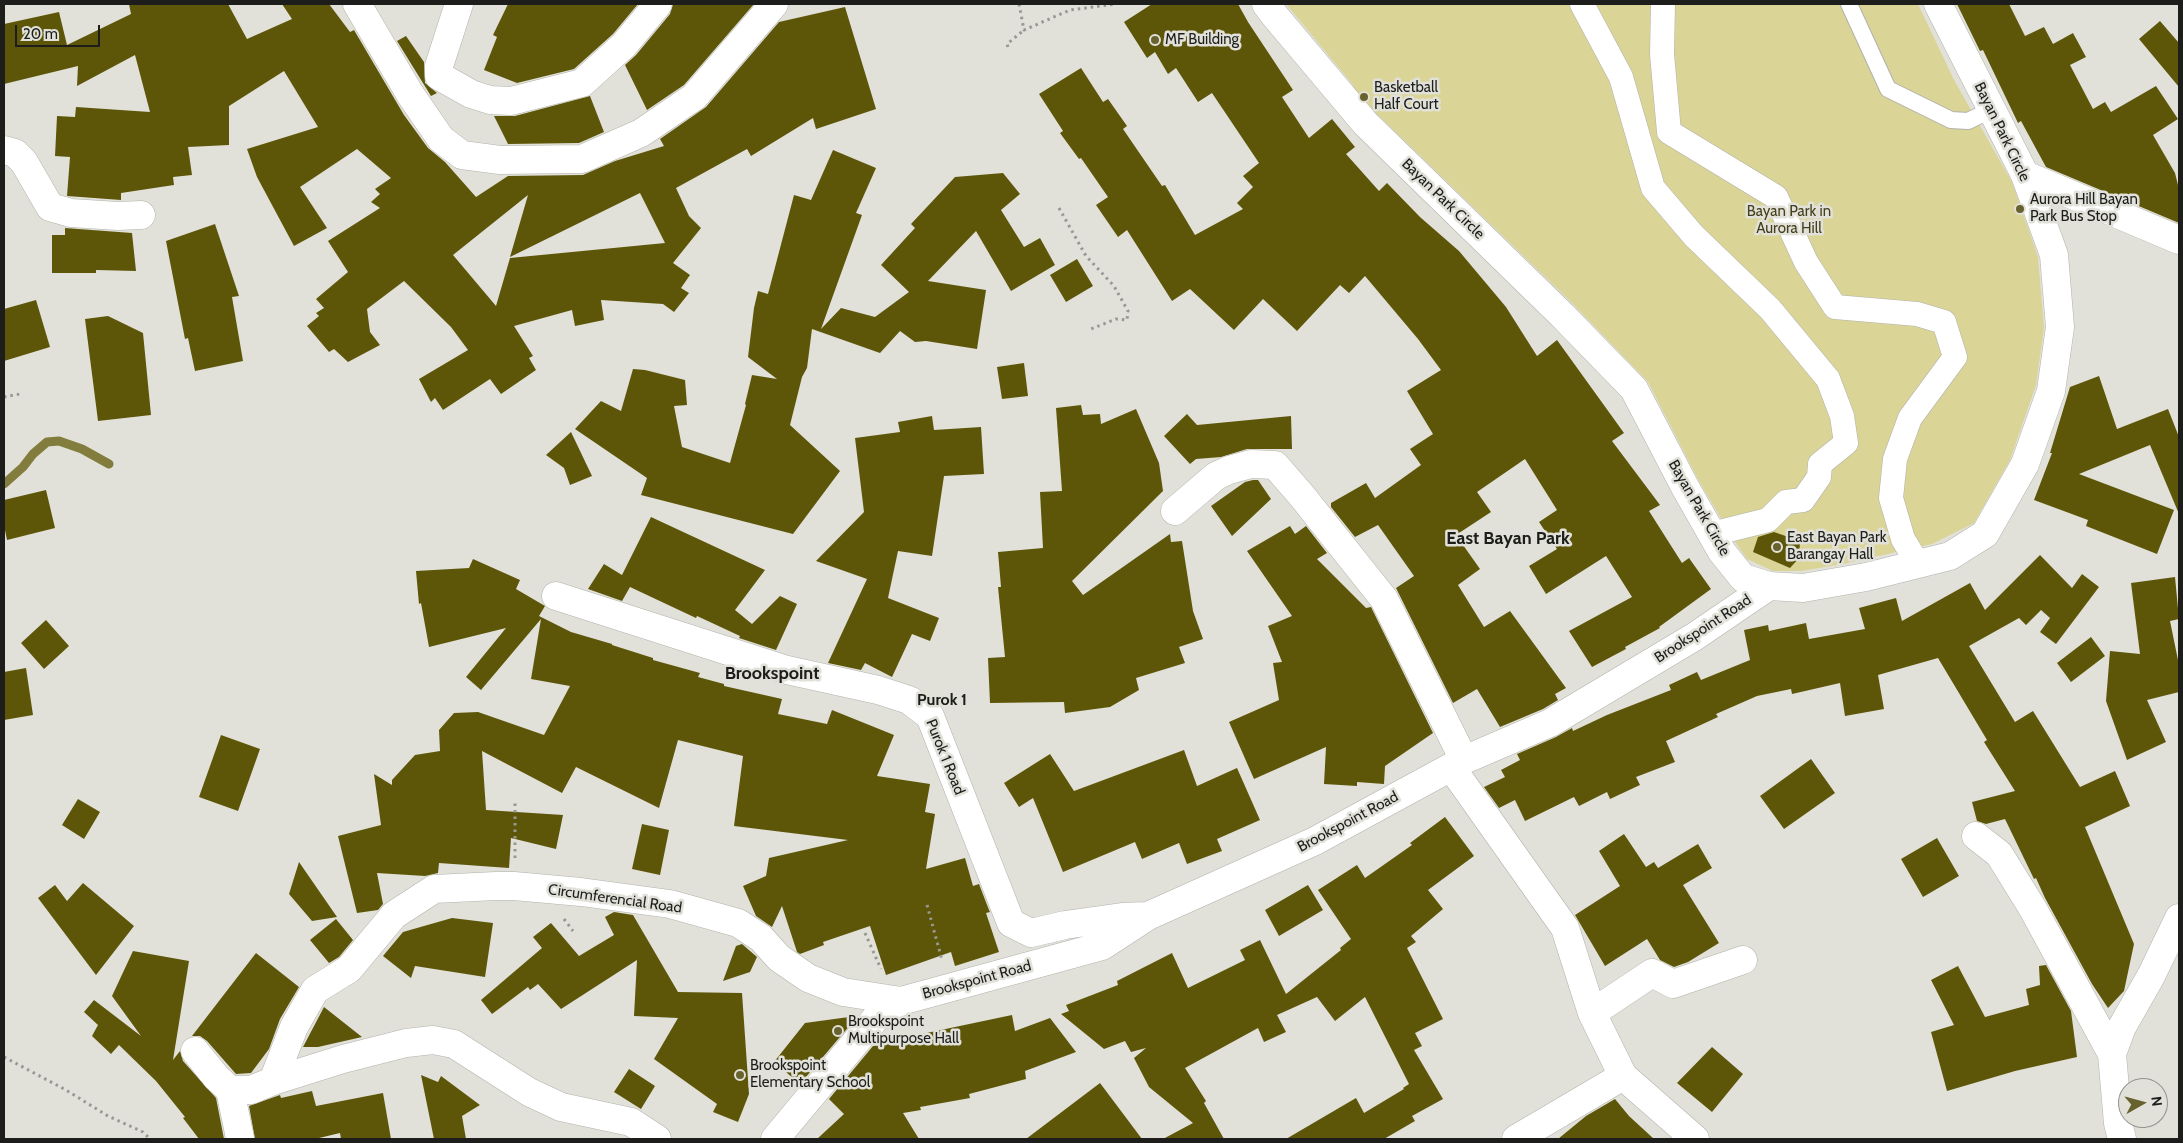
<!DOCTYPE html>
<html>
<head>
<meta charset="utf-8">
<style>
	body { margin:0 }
	#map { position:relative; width:2183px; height:1143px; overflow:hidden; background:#e1e1da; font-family:Cabin,sans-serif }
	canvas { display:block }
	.frame { position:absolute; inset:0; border:5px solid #1d1d1b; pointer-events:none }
	.north { position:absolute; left:2118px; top:1078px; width:50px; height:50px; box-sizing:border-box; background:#e1e1da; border:1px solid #93938e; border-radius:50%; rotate:83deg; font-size:14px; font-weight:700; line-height:20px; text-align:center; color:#1d1d1b }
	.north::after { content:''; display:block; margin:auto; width:18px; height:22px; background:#68622f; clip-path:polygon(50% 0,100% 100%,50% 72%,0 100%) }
	.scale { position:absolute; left:15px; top:25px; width:85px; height:22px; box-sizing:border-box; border:2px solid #1d1d1b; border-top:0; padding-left:6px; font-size:15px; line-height:18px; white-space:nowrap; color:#1d1d1b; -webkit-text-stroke:4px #e1e1da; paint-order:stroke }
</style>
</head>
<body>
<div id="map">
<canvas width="2183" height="1143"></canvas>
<div class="frame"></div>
<div class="north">N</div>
<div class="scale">20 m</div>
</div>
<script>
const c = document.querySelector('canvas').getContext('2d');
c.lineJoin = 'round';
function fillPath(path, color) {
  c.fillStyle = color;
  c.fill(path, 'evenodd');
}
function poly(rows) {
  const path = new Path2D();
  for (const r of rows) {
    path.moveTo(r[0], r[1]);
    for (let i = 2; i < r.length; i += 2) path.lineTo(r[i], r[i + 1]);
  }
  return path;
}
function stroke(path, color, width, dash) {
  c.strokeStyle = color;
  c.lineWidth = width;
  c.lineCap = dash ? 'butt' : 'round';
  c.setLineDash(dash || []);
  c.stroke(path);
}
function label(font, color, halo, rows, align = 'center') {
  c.font = font + ' Cabin,sans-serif';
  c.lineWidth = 5;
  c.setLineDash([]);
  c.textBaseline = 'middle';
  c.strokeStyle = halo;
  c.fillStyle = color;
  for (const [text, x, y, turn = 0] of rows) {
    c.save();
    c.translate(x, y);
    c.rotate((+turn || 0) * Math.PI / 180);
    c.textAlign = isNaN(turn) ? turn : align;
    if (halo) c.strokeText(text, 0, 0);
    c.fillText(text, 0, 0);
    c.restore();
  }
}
const green = poly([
	[1286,4,1918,4,1954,80,2012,182,2038,257,2044,328,2036,385,2010,460,1974,523,1932,544,1843,564,1801,571,1773,571,1747,559,1733,539,1699,481,1648,382,1571,302,1379,116,1375,120,1349,90,1353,85]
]);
const stream = poly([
	[4,484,23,467,33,454,47,442,59,441,82,449,109,464]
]);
const building = poly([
	[129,4,228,4,247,39,292,19,282,4,329,4,350,32,354,30,404,115,428,148,445,162,476,197,508,176,583,175,615,161,664,146,660,139,706,107,779,22,845,7,876,109,816,129,813,118,751,156,747,149,676,188,689,216,701,228,673,263,690,275,681,288,689,293,674,312,663,304,601,300,604,320,575,326,572,310,514,326,533,356,529,358,536,370,501,394,490,379,443,410,435,398,431,402,419,379,468,350,451,327,404,281,367,309,370,332,380,345,348,362,334,349,329,352,307,326,319,316,316,313,324,308,316,299,348,272,328,241,380,208,371,202,380,194,375,189,391,178,357,149,300,187,327,228,294,246,257,177,247,149,318,127,284,71,229,106,229,145,188,147,192,175,173,177,174,185,121,193,121,200,67,196,70,157,55,156,57,116,75,117,76,107,150,112,135,55,77,86,78,66,4,84,4,24,59,12,67,45,131,14],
	[640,193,665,243,510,258,496,306,453,255,528,195,510,257],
	[508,4,638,4,613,34,574,69,517,83,484,70,497,37,493,35],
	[673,4,754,4,684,85,647,110,625,65,636,55,670,14],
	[1152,4,1238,4,1248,22,1293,90,1282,97,1309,138,1332,119,1355,147,1346,154,1379,191,1387,183,1420,217,1459,251,1506,307,1537,356,1557,340,1624,433,1612,441,1660,505,1649,511,1682,563,1689,558,1711,589,1659,627,1660,628,1625,647,1626,649,1592,667,1569,631,1632,597,1606,556,1546,594,1529,566,1557,549,1539,522,1557,510,1525,459,1477,492,1491,512,1456,535,1480,569,1458,585,1484,627,1510,611,1566,688,1555,694,1558,700,1543,709,1500,727,1477,689,1453,703,1396,588,1414,576,1378,525,1355,537,1331,507,1331,503,1366,483,1375,498,1421,465,1410,449,1433,434,1407,391,1441,370,1418,339,1365,276,1349,293,1340,285,1297,331,1263,299,1234,330,1190,289,1172,301,1127,230,1118,237,1096,205,1108,197,1081,158,1079,159,1060,133,1063,131,1039,94,1081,68,1103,102,1108,99,1127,126,1123,129,1162,186,1165,185,1195,235,1243,209,1237,203,1253,187,1243,176,1259,163,1212,93,1198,102,1176,68,1168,74,1155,52,1147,58,1124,22],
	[1957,4,2009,4,2025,36,2044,27,2053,44,2073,33,2086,57,2070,65,2093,109,2105,102,2111,112,2156,86,2178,119,2153,135,2175,173,2179,189,2179,223,2046,167,2021,121,2018,123,1983,50,1980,51],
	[2160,21,2179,43,2179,87,2139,39],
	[406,36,424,62,425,83,437,93,431,96,397,41],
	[590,96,604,132,579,143,508,144,494,116,515,116],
	[833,150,876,168,856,213,862,215,821,329,841,308,875,317,909,292,881,265,915,228,911,224,955,177,1003,173,1020,194,1001,210,1024,247,1040,238,1055,265,1011,291,976,231,928,281,986,290,977,349,926,341,915,342,900,331,880,353,812,329,807,368,802,377,790,425,840,471,793,534,641,495,647,478,575,429,601,401,621,411,633,369,645,370,685,380,687,405,674,406,682,447,730,463,746,405,745,404,752,375,777,379,748,357,754,308,758,291,768,294,794,195,811,200],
	[215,224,239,296,232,297,243,361,195,371,188,338,185,339,166,241],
	[65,228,132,233,136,271,96,270,96,273,52,273,52,235,65,235],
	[1077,259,1093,286,1066,302,1050,275],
	[36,300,50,347,4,361,4,309],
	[108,316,143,333,151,415,98,421,85,319],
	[1024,363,1028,396,1002,399,997,367],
	[2099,376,2117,429,2168,409,2179,437,2179,514,2150,445,2079,474,2174,510,2157,554,2086,526,2088,520,2034,500,2052,453,2050,453,2070,387],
	[1081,405,1083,415,1100,414,1101,424,1136,409,1159,463,1163,491,1072,581,1083,595,1170,534,1171,542,1182,541,1193,611,1203,639,1179,647,1185,663,1136,678,1139,690,1110,707,1065,713,1064,702,990,703,988,658,1005,657,998,587,1001,587,998,552,1043,548,1040,492,1062,491,1056,408],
	[1187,414,1197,425,1291,416,1292,449,1247,449,1221,457,1196,459,1190,464,1164,436],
	[932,416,934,430,981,427,984,474,944,476,932,556,898,551,888,598,939,618,930,641,912,634,892,677,865,663,861,670,828,663,867,579,816,561,864,512,855,438,900,432,898,422],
	[571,432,592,476,570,485,564,468,546,455],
	[1253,480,1258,480,1271,499,1232,536,1211,506,1245,482],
	[46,490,55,528,7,540,4,525,4,500],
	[651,517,765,570,735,610,752,624,780,596,797,604,776,650,739,638,740,636,697,616,696,618,630,587,622,601,588,589,604,564,622,575],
	[1290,526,1295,534,1306,526,1327,553,1317,559,1366,608,1371,607,1433,733,1385,766,1384,784,1357,782,1357,786,1324,784,1326,747,1254,779,1229,722,1279,700,1273,663,1282,662,1268,626,1292,616,1247,551],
	[1774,532,1800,541,1799,558,1790,568,1753,552,1758,537],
	[2040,555,2072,588,2082,574,2099,587,2056,644,2040,632,2050,618,2041,610,2026,625,2019,618,1969,646,2015,722,2033,711,2080,787,2115,771,2130,806,2085,827,2134,944,2124,991,2108,1008,2092,984,2045,898,2036,878,2034,879,2005,819,1986,824,1977,821,1972,802,2015,791,1984,742,1987,740,1938,658,1878,675,1884,709,1845,716,1840,683,1792,694,1791,689,1757,696,1716,714,1718,717,1666,741,1675,762,1636,777,1640,785,1610,799,1607,792,1579,806,1574,797,1525,821,1515,800,1499,808,1484,787,1505,777,1501,770,1520,760,1517,754,1556,737,1572,728,1573,731,1607,715,1671,690,1669,685,1697,672,1701,680,1750,660,1744,630,1768,625,1769,631,1806,623,1809,639,1865,629,1859,608,1896,598,1902,621,1970,583,1985,610],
	[473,559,520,580,516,589,545,606,539,616,571,632,612,644,612,645,653,658,653,660,700,673,698,677,724,684,724,686,782,699,778,714,827,724,832,710,894,735,877,776,930,784,925,812,935,814,926,869,965,858,973,886,979,884,989,910,990,912,986,913,999,952,955,966,951,952,886,975,870,926,823,942,824,945,800,954,797,952,782,906,772,927,756,916,743,886,766,876,769,858,848,840,734,826,743,756,678,740,659,808,576,767,562,793,482,751,486,810,563,815,556,849,511,838,509,868,439,863,438,873,425,876,377,873,383,904,378,910,357,913,338,836,381,825,374,774,392,785,392,780,415,755,440,751,439,730,454,713,478,712,544,735,570,686,531,679,541,619,481,690,466,677,506,628,429,647,421,603,419,604,416,571,469,568],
	[2175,577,2179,619,2170,621,2179,665,2179,692,2147,700,2166,742,2127,760,2106,701,2110,651,2140,654,2131,583],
	[46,620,69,646,44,669,21,643],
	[2091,637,2105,656,2071,682,2057,663],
	[26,668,33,715,4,720,4,672],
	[221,735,260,749,238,811,199,797],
	[1184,750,1197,786,1237,768,1260,820,1217,839,1222,851,1187,864,1179,843,1142,859,1135,842,1063,872,1033,798,1019,807,1004,783,1050,754,1074,791],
	[1811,759,1835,793,1784,829,1760,796],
	[78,799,100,812,84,839,62,825],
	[1445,817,1474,856,1428,890,1443,909,1411,936,1416,942,1407,948,1443,1019,1415,1033,1422,1046,1414,1050,1443,1099,1412,1116,1415,1121,1384,1139,1286,1139,1356,1098,1364,1113,1404,1089,1403,1088,1409,1084,1365,997,1335,1021,1317,997,1277,1015,1286,1032,1264,1042,1258,1028,1185,1068,1206,1101,1204,1103,1224,1139,1163,1139,1193,1123,1149,1087,1134,1058,1146,1048,1131,1052,1125,1041,1104,1049,1061,1014,1069,1011,1066,1005,1118,985,1117,981,1172,953,1188,988,1245,960,1240,950,1260,940,1286,994,1341,950,1340,948,1351,939,1318,890,1357,865,1365,878,1412,845,1410,843],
	[642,824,669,830,660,875,632,869],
	[1624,834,1646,867,1654,862,1658,868,1698,844,1712,868,1683,885,1719,943,1688,962,1674,967,1660,960,1647,939,1605,966,1575,915,1620,886,1599,851],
	[1937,838,1959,876,1923,897,1901,859],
	[299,862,337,917,312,921,289,894],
	[83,883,134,926,96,975,38,898,55,885,67,901],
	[1308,885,1323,910,1279,936,1265,910],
	[614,912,633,915,678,992,742,993,749,1094,738,1122,713,1112,717,1104,654,1059,678,1018,634,1016,637,960,561,1009,538,984,530,990,528,987,492,1014,481,1000,542,948,533,937,551,923,579,956,614,935,605,917],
	[452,918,493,923,485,977,415,966,411,978,383,956,403,932],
	[336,919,353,940,339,957,329,963,310,940],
	[742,944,757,957,750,972,723,981,736,946],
	[133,951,189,961,173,1060,180,1051,183,1061,216,1098,224,1139,199,1139,183,1118,185,1117,156,1081,119,1045,111,1054,92,1036,98,1025,84,1012,94,1000,141,1036,112,996],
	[256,953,299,987,280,1019,269,1049,251,1073,236,1074,207,1041,200,1036,192,1036],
	[2046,965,2071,1011,2077,1057,2015,1071,1947,1091,1931,1032,1954,1025,1931,980,1958,966,1985,1017,2029,1005,2026,989,2040,985,2039,966],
	[324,1007,362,1037,318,1047,303,1047],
	[1012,1015,1015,1031,1050,1018,1076,1052,1025,1071,1026,1079,969,1094,970,1098,920,1107,921,1110,903,1113,919,1139,817,1139,844,1114,829,1099,873,1046,918,1040,917,1035],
	[849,1017,851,1024,800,1084,774,1062,805,1023],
	[1712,1047,1743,1074,1712,1112,1677,1083],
	[629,1069,655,1086,641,1109,614,1092],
	[421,1075,438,1082,441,1076,480,1105,462,1116,466,1139,434,1139],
	[1100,1083,1142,1139,1026,1139],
	[312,1091,316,1106,383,1093,391,1139,341,1139,340,1133,315,1139,255,1139,249,1106,280,1095,281,1098],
	[1615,1099,1629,1116,1654,1139,1558,1139,1586,1116]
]);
const path = poly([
	[1019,4,1024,30,1070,10,1116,4],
	[1008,47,1007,44,1024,30],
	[1059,208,1086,256,1114,286,1128,311,1127,320,1116,319,1091,329],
	[4,397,20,394],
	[515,858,515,801],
	[927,905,942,960],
	[564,919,573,931],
	[865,933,881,969],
	[4,1057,66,1090,108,1116,143,1132,150,1139]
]);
const service = poly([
	[1849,4,1888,89,1951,120,1968,121,1991,110]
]);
const pedestrian = poly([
	[1582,4,1621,77,1653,188,1694,236,1770,309,1828,379,1842,416,1846,443,1820,464,1819,477,1803,500,1786,502,1768,520,1712,534],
	[1663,4,1662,54,1669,132,1776,197,1806,262,1835,307,1917,314,1944,322,1955,357,1910,418,1895,459,1891,498,1903,539,1918,564]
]);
const minor = poly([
	[357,4,410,94,441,139,462,155,500,160,582,159,641,133,694,97,774,4],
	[459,4,439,66,439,76,471,94,490,100,511,101,582,83,624,45,658,4],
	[4,150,15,153,24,162,50,207,71,213,118,216,141,215],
	[1175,511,1216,476,1229,470,1251,464,1275,465,1302,496,1384,599,1464,760],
	[556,596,787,670,878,690,909,700,930,716,1011,923,1031,933,1065,925,1122,917,1146,916],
	[1451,767,1565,928,1592,1013,1623,1076,1695,1139],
	[1976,836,1999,854,2033,909,2112,1054],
	[1592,1013,1652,973,1673,984,1743,960],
	[195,1051,216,1077,230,1090,251,1090,273,1081,343,1059,406,1043,433,1040,454,1044,529,1092,561,1107,631,1122,657,1139],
	[273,1081,294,1027,315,990,349,969,394,915,434,889,496,886,514,886,581,892,670,904,738,923,761,938,779,958,808,978,843,992,901,1001],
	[230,1090,240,1138],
	[775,1139,875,1019,901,1001,1102,946,1148,916,1315,841,1464,760,1550,723,1694,637,1769,586],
	[1516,1139,1623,1076],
	[2122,1139,2118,1123,2112,1054,2122,1027,2151,976,2179,918]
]);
const tertiary = poly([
	[1266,4,1275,16,1365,123,1562,315,1634,389,1685,487,1722,552,1743,578,1769,586,1803,588,1866,577,1950,556,1985,534,2025,464,2051,391,2060,327,2054,255,2025,175]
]);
const secondary = poly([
	[1938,4,2025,175,2179,240]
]);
const markers = [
	[1155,40,5,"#68622f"],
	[1364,97,5,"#68622f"],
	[2020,209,5,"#68622f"],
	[1777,547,5,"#68622f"],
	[838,1031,5,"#68622f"],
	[740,1075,5,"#68622f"]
];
const poiNames = [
	["MF Building",1165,40],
	["Basketball",1374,88],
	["Half Court",1374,105],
	["Aurora Hill Bayan",2030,200],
	["Park Bus Stop",2030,217],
	["East Bayan Park",1787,538],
	["Barangay Hall",1787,555],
	["Brookspoint",848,1022],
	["Multipurpose Hall",848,1039],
	["Brookspoint",750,1066],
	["Elementary School",750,1083]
];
const streetNames = [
	["Bayan Park Circle",2002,132,64],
	["Bayan Park Circle",1443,199,44],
	["Bayan Park Circle",1699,508,60],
	["Brookspoint Road",1703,629,-33],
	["Purok 1 Road",945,757,68],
	["Brookspoint Road",1348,822,-28],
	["Circumferencial Road",615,899,8],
	["Brookspoint Road",977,980,-15]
];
const parkNames = [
	["Bayan Park in",1789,212],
	["Aurora Hill",1789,229]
];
const neighbourhoodNames = [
	["Purok 1",942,700]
];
const quarterNames = [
	["East Bayan Park",1508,539],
	["Brookspoint",772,674]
];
fillPath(green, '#dad496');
stroke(stream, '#837d3d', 9);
fillPath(building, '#5d5608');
stroke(service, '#b2b2ac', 18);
stroke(pedestrian, '#b2b2ac', 25);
stroke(minor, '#b2b2ac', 29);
stroke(tertiary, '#b2b2ac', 29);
stroke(secondary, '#b2b2ac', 29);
stroke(path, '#989893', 3, [2.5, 4]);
stroke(service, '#fff', 16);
stroke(pedestrian, '#fff', 24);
stroke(minor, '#fff', 28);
stroke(tertiary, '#fff', 28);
stroke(secondary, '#fff', 28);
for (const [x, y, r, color] of markers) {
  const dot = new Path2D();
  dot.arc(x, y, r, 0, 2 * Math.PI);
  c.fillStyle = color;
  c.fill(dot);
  stroke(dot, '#e1e1da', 2);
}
label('15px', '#1d1d1b', '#e1e1da', poiNames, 'left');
label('15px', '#1d1d1b', '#e1e1da', streetNames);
label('15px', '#433f18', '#e1e1da', parkNames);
label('bold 16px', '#1d1d1b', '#e1e1da', neighbourhoodNames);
label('bold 18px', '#1d1d1b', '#e1e1da', quarterNames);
</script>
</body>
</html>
